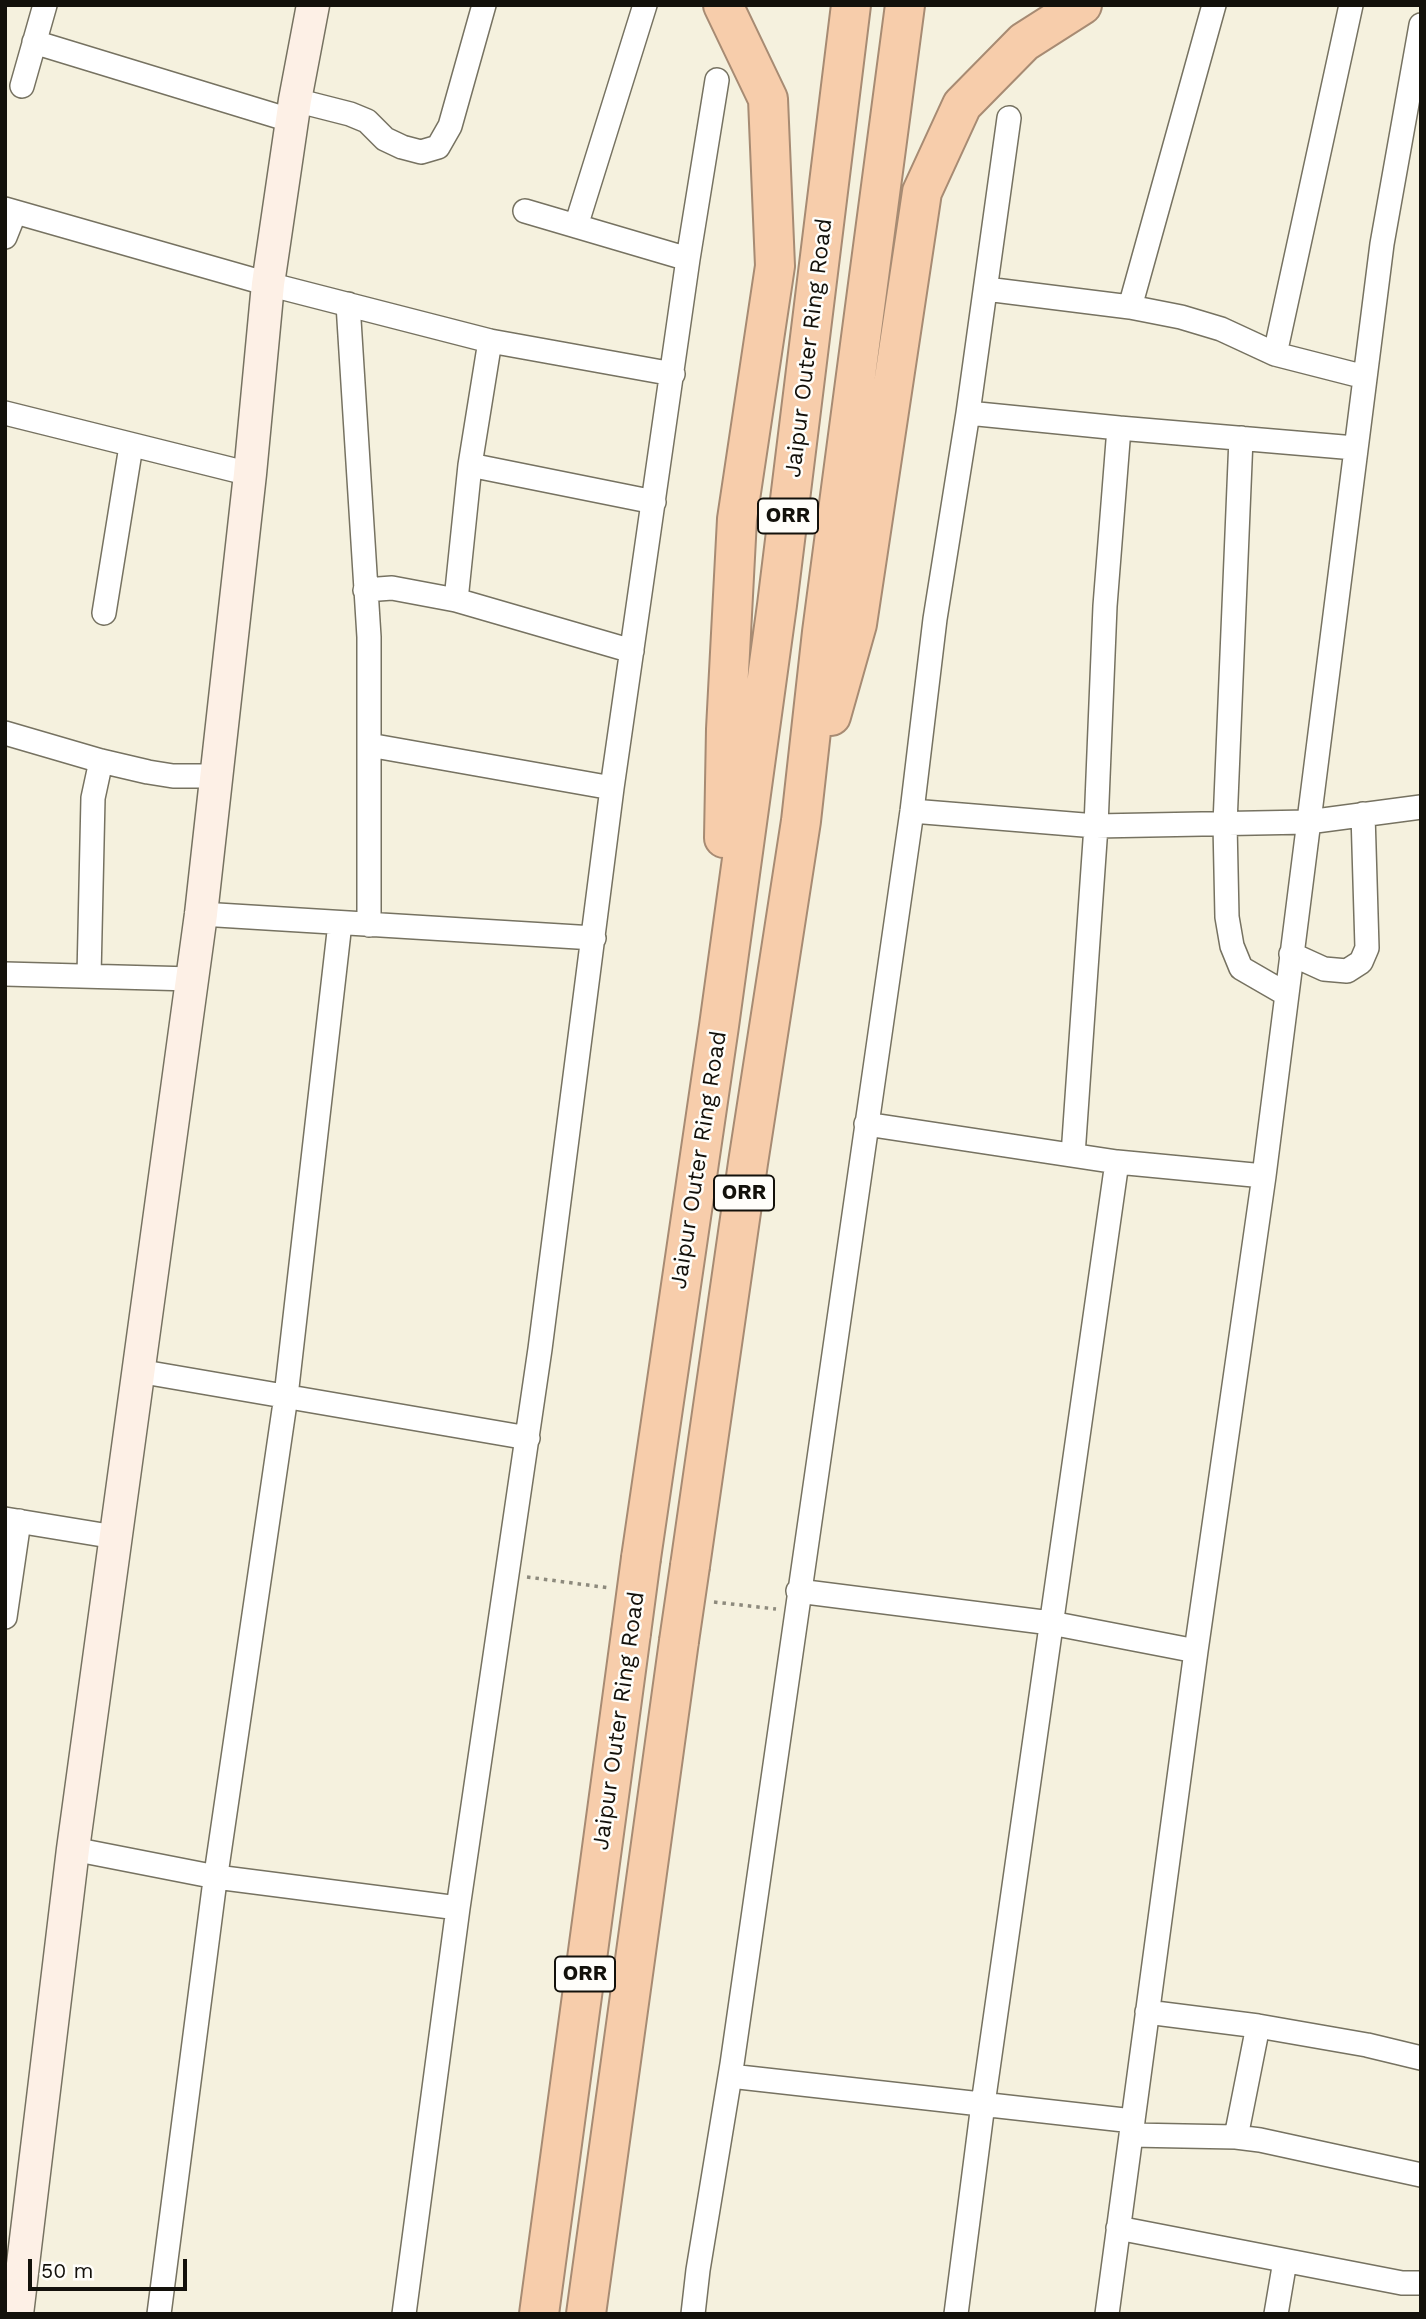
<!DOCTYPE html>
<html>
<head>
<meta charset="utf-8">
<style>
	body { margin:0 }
	#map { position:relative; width:1426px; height:2319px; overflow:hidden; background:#f5f1de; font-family:"Work Sans",sans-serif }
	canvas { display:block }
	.frame { position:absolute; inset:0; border:7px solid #13110b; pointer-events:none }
	.scale { position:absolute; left:28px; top:2259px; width:159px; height:32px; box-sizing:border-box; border:4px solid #13110b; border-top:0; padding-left:9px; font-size:21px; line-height:24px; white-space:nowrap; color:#13110b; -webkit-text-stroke:5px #fffefa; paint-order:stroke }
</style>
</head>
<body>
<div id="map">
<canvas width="1426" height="2319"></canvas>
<div class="frame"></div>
<div class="scale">50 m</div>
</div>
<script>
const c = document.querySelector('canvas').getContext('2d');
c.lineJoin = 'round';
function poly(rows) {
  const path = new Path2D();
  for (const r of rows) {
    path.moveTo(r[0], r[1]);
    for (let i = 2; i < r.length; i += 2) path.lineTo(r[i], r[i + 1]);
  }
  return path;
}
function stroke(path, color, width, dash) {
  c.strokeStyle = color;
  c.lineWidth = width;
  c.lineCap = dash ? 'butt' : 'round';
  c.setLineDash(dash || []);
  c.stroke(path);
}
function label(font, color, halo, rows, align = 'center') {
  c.font = font + ' "Work Sans",sans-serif';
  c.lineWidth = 5;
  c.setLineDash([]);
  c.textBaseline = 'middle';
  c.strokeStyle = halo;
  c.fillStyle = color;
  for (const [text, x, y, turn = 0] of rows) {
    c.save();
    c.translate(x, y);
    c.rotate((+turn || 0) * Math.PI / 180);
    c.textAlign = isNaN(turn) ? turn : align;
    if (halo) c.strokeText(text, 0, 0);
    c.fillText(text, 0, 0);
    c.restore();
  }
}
const path = poly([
	[527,1577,610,1588],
	[714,1602,776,1609]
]);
const street = poly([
	[1351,5,1275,354,1365,377],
	[34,42,293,121],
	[22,86,45,5],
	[295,100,350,114,367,121,385,139,402,147,421,152,438,147,450,126,484,5],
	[5,209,268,284,490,341,673,374],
	[525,211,688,259],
	[576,226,645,5],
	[5,237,15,212],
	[986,289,1130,307,1181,317,1221,329,1275,354],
	[348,304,369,637,369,925],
	[1130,307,1214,5],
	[5,413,250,474],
	[968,413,1119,428],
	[1241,438,1225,824,1227,917,1232,946,1241,968,1286,994],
	[470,465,654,502],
	[365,590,392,588,456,600,632,651],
	[456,600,470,465,490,341],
	[104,613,131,446],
	[5,733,101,761,148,772,173,776,217,776],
	[369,745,612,788],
	[912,811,1096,826,1308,822,1421,807],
	[201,914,594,938],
	[1291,954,1324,969,1347,971,1361,962,1367,948,1363,814],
	[5,974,192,979],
	[89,976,93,798,101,761],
	[866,1124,1117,1162],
	[1073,1155,1096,826,1105,606,1119,428,1355,448],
	[138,1371,528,1438],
	[5,1519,115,1537],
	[798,1591,1051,1623,1196,1651],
	[5,1617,19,1521],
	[73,1849,216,1877,458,1908],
	[1147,2012,1258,2026,1367,2045,1421,2058],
	[730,2076,1133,2121],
	[1131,2135,1236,2137,1260,2140,1421,2175],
	[1236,2137,1258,2026],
	[1118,2228,1402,2283,1421,2283],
	[159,2314,214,1888,286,1396,340,923],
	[404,2314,458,1908,540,1349,612,788,688,259,717,80],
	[693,2314,698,2270,732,2064,912,811,935,619,968,413,1009,118],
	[956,2314,983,2104,1117,1162,1264,1176],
	[1107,2314,1196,1651,1264,1176,1382,244,1421,25],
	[1276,2314,1285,2261]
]);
const secondary = poly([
	[17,2314,73,1849,201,914,250,474,268,284,295,100,313,5]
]);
const highway = poly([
	[723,5,768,99,775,266,737,519,726,729,724,838],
	[831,716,857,624,922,192,962,105,1024,42,1082,5],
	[641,1558,719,1026,777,605,851,5],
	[690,1566,748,1163,801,821,822,632,905,5],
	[539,2314,631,1633],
	[586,2314,679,1641]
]);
const highwayBridge = poly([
	[631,1633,641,1558],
	[679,1641,690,1566]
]);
const shields = [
	[788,516,60],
	[744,1193,60],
	[585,1974,60]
];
const shieldNames = [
	["ORR",788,516],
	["ORR",744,1193],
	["ORR",585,1974]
];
const streetNames = [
	["Jaipur Outer Ring Road",809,348,-83],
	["Jaipur Outer Ring Road",699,1160,-81],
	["Jaipur Outer Ring Road",619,1721,-82]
];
stroke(street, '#767261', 26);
stroke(secondary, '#767261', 35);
stroke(highway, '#a78b73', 42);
stroke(path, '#8d8a7d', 3.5, [3.5, 5]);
stroke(street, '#fff', 23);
stroke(secondary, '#fdf0e6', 32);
stroke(highway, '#f7cdab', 38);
stroke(highwayBridge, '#a78b73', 42, []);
stroke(highwayBridge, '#f7cdab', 38);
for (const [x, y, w] of shields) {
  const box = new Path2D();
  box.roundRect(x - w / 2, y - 17.5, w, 35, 5);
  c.fillStyle = '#fffefa';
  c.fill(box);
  stroke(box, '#13110b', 2);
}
label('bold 21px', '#13110b', null, shieldNames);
label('23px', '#13110b', '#fffefa', streetNames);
</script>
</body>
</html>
